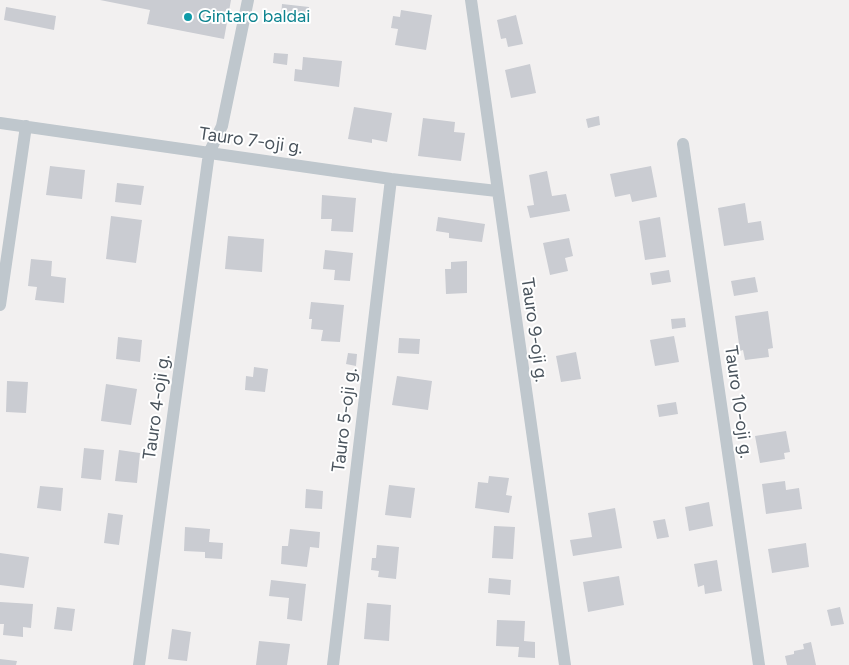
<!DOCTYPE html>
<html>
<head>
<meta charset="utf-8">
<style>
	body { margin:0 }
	canvas { display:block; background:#f2f0f0 }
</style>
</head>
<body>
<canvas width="849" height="665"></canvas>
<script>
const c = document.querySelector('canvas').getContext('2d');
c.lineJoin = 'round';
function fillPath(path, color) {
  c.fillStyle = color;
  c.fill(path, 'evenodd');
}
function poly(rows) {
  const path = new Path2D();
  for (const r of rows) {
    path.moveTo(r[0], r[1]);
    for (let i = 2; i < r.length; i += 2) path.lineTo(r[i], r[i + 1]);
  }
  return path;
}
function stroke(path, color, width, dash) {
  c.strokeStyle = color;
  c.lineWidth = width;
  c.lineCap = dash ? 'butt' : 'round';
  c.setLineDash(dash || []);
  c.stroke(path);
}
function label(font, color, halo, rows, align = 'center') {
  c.font = font + ' Figtree,sans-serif';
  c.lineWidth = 4;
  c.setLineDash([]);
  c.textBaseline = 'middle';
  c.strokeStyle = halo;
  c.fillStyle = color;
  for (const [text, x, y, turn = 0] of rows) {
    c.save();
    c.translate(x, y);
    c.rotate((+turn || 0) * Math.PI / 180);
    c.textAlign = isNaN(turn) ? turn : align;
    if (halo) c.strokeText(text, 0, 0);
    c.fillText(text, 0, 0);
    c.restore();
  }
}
const building = poly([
	[100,0,231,0,224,39,147,24,150,10],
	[282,4,309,7,308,20,281,17],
	[6,7,56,16,54,30,4,20],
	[401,10,432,15,426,50,395,45,398,29,391,28,393,16,400,17],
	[516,15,523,44,508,47,506,38,501,39,497,20],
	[274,53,288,54,287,65,273,63],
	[303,57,342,61,339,87,294,81,295,69,302,70],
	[530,64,536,93,511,98,505,70],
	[354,107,392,113,387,142,372,139,372,143,348,139],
	[599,116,600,125,588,128,586,119],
	[423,118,455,122,454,132,465,133,461,161,418,156],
	[50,166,85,170,82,199,46,195],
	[651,166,657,197,632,202,630,194,615,197,610,174],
	[547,171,552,196,566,194,570,211,530,218,527,206,534,205,529,175],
	[117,183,144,186,141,205,115,202],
	[322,195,356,198,353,232,331,231,332,219,321,219],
	[745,203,748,223,761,221,764,240,724,246,718,208],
	[111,216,142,220,136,263,106,259],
	[438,217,485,224,482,242,449,238,449,233,436,231],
	[660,217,666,257,645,260,639,221],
	[228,236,264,239,262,272,225,269],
	[569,238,573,256,565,258,568,271,550,275,543,243],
	[325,250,353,253,350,281,334,280,335,270,323,269],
	[31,259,52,261,51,276,66,278,64,303,35,300,37,287,28,286],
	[467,261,467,293,446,294,445,269,451,269,451,262],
	[669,270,671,282,652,285,650,273],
	[755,277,758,292,734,296,731,281],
	[311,302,344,305,340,342,321,341,323,330,311,329,312,319,309,319],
	[768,311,773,348,768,349,769,357,745,360,743,350,740,351,735,316],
	[685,318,686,327,672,329,671,319],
	[674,336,679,362,655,366,650,340],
	[118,337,142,340,140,362,116,359],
	[399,338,420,339,419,354,398,353],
	[576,352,581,379,561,382,556,356],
	[348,353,357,354,356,366,346,364],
	[254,367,268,369,265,392,245,390,246,376,253,377],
	[397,376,432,381,428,410,392,405],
	[7,381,28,382,26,413,6,412],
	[106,384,137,389,131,425,101,421],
	[676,402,678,414,659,417,657,405],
	[786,431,790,452,784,453,785,459,760,463,755,436],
	[84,448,104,450,101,480,81,478],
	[119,450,140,453,137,483,115,481],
	[489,476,509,478,506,495,512,496,509,513,475,508,478,482,488,483],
	[785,481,786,490,799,488,802,509,766,514,762,484],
	[389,485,415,488,411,518,385,515],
	[40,486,63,488,61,511,37,508],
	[306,489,323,491,322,509,305,508],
	[709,502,713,526,689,531,685,507],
	[615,508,622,548,573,556,570,540,592,537,588,513],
	[108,513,123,515,119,545,104,543],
	[665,519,669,537,657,539,653,521],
	[494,526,515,527,513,559,492,558],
	[185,527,210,529,209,542,223,543,222,559,205,558,205,552,184,551],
	[290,529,320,532,319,548,310,547,307,567,281,564,282,546,288,546],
	[806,543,809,567,772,573,768,549],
	[377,545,399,547,396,579,378,577,379,571,371,570,372,558,376,558],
	[0,553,29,557,24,588,0,585],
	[717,560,722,591,705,594,704,585,698,587,694,564],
	[619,576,624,605,588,612,583,582],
	[489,578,511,580,510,595,488,593],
	[271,580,306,584,302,621,287,619,289,598,269,596],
	[0,602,33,604,31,628,23,627,23,637,3,635,4,624,0,624],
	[367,603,391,605,389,641,364,639],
	[57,607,75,609,72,631,54,629],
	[840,607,844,624,831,626,827,610],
	[497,620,525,621,524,641,535,642,535,658,518,657,519,647,496,646],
	[172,629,191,632,187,661,168,659],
	[259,641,290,644,287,665,256,665],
	[811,642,816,665,787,665,785,656,794,654,794,651,804,649,803,644],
	[0,659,17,661,16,665,0,665]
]);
const minor = poly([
	[471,0,565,665],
	[0,123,391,179,497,191],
	[683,144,759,665],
	[0,305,26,126],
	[139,665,209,153,222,126,248,0],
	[333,665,391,179]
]);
const markers = [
	[188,17,5,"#0f9aa8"]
];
const cultureNames = [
	["Gintaro baldai",198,17]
];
const streetNames = [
	["Tauro 7-oji g.",251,141,8],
	["Tauro 9-oji g.",534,330,82],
	["Tauro 10-oji g.",738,402,82],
	["Tauro 4-oji g.",157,407,-82],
	["Tauro 5-oji g.",345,420,-83]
];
fillPath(building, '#caccd2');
stroke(minor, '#bfc7cd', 12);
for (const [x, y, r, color] of markers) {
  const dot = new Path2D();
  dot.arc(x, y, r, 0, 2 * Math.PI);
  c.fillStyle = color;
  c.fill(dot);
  stroke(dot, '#fff', 2);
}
label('18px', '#0d838f', '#fff', cultureNames, 'left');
label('18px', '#49535c', '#fff', streetNames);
</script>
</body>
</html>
